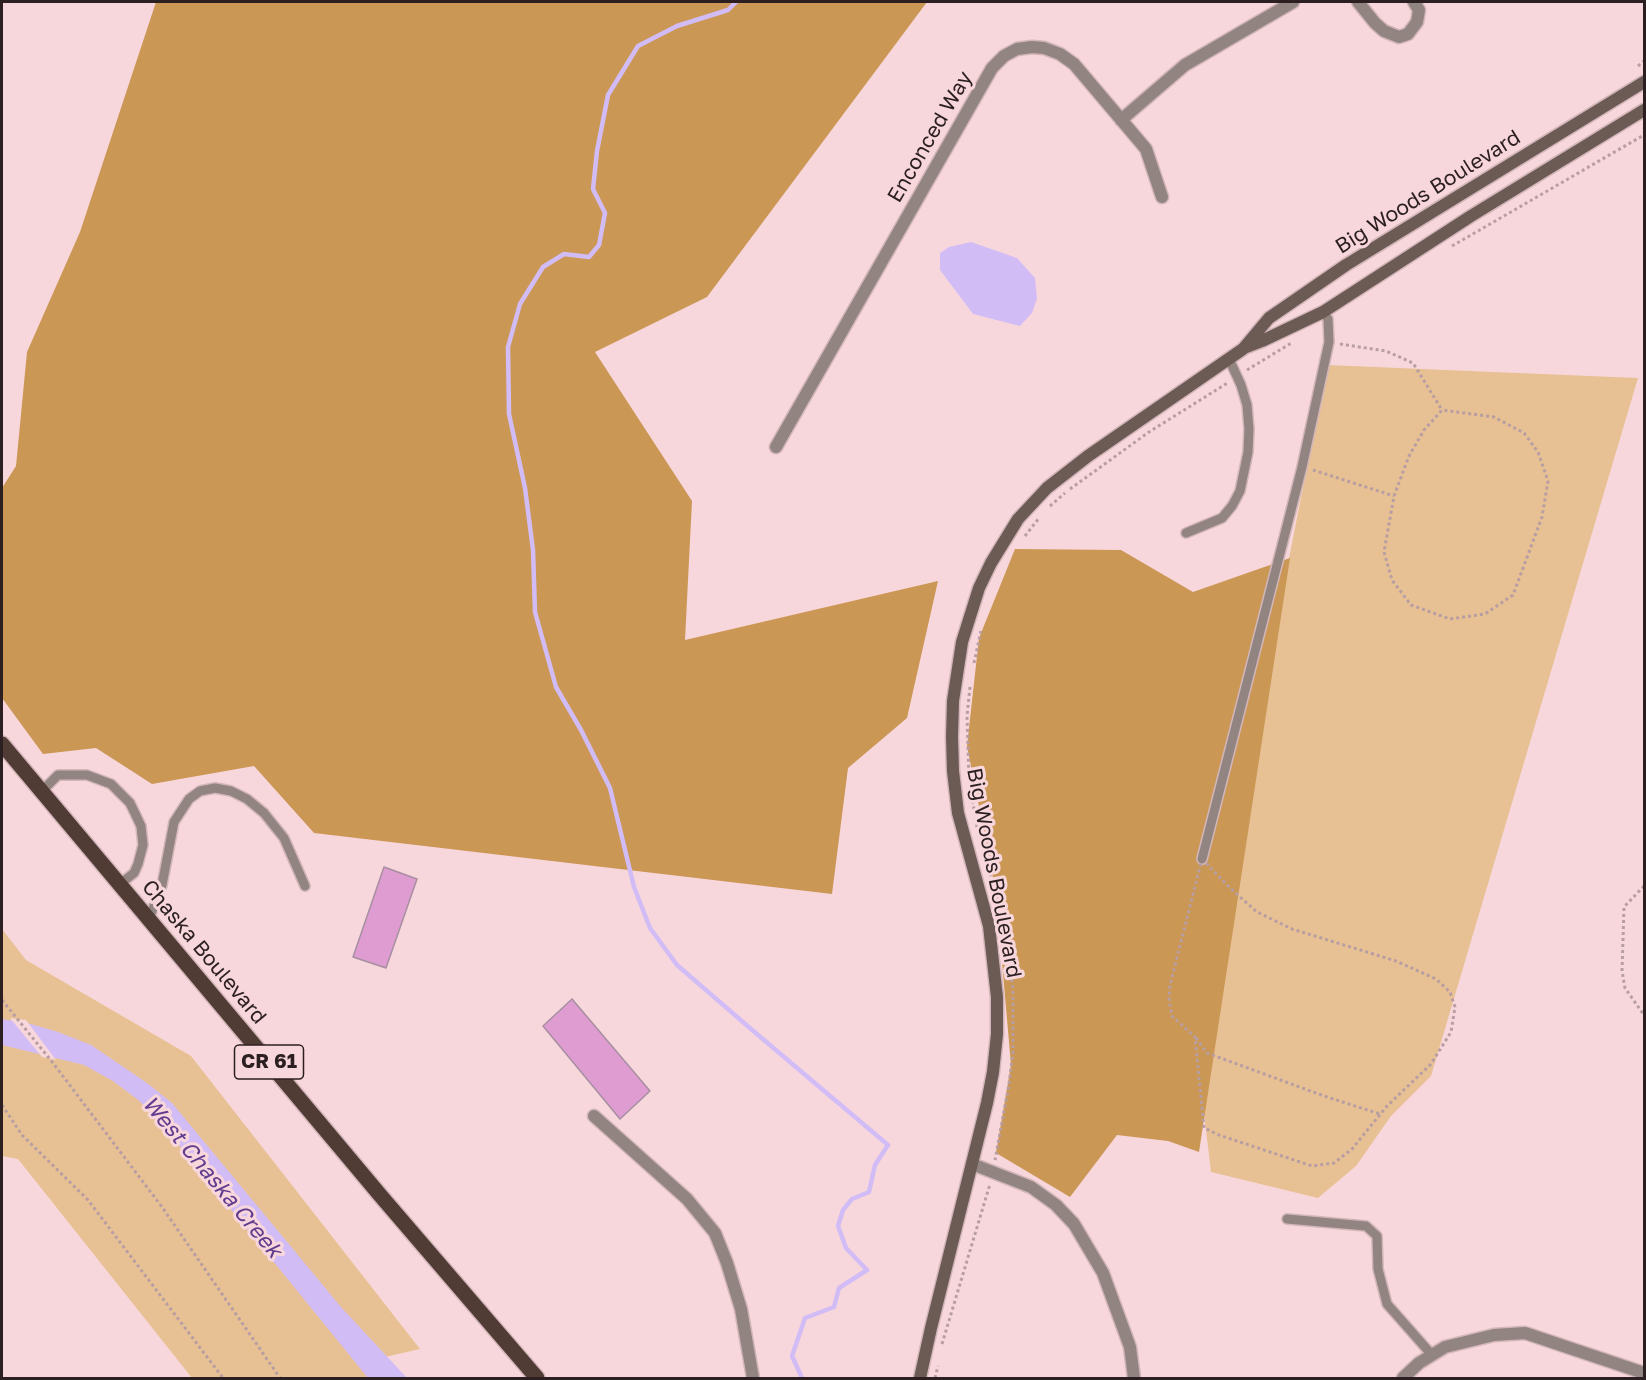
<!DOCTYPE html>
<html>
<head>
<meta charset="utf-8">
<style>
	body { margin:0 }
	#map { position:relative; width:1646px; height:1380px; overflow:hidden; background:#f8d7dc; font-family:"Golos Text",sans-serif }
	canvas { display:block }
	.frame { position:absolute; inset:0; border:3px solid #2b1f21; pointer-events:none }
</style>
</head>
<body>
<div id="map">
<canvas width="1646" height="1380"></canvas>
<div class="frame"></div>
</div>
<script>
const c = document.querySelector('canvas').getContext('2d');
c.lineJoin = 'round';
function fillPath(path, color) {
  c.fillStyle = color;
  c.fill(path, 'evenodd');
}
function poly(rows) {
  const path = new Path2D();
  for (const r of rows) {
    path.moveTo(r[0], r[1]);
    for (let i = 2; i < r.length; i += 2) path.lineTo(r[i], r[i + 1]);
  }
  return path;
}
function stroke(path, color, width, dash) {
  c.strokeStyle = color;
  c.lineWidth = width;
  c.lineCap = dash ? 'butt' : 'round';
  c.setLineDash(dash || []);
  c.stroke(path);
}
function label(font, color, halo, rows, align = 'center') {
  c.font = font + ' "Golos Text",sans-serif';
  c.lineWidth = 6;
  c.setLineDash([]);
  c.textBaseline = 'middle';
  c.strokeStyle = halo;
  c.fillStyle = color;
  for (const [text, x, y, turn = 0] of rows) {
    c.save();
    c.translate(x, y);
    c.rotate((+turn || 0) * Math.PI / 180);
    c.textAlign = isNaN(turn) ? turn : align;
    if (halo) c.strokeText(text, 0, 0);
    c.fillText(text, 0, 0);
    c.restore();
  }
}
const green = poly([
	[1327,365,1638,378,1431,1076,1391,1116,1356,1166,1318,1198,1211,1172,1195,1037],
	[2,929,26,960,191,1056,420,1349,368,1361,376,1378,192,1378,18,1159,2,1156]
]);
const forest = poly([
	[156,2,927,2,707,297,595,352,692,501,685,640,938,581,907,718,848,768,832,894,314,833,254,766,152,784,96,748,43,754,2,698,2,488,16,466,27,352,80,232],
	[1015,549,1121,550,1193,592,1290,558,1199,1152,1168,1141,1117,1135,1070,1197,996,1153,1011,1065,996,893,967,746,979,638]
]);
const water = poly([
	[971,242,1017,258,1035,278,1037,299,1032,313,1020,326,973,314,940,270,940,253,949,247],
	[2,1019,31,1024,58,1032,91,1045,147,1083,172,1103,341,1307,407,1378,368,1378,156,1117,137,1099,113,1081,84,1065,2,1045]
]);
const pier = poly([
	[10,1018,26,1020,56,1060,42,1057]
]);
const stream = poly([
	[736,2,728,10,677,26,638,46,608,95,597,151,593,189,605,213,599,245,589,257,564,254,543,267,520,304,508,347,509,414,525,488,533,550,535,612,556,687,581,730,610,788,634,887,650,928,677,965,751,1029,888,1145,875,1165,869,1192,852,1199,843,1210,838,1226,846,1248,867,1270,839,1288,834,1307,805,1318,792,1356,802,1378]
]);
const building = poly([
	[384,867,417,879,386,968,353,957,384,867],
	[572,999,650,1091,620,1119,543,1026,572,999]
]);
const path = poly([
	[1638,66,1644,61],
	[1452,246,1644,135],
	[1340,344,1386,351,1413,363,1442,410,1424,430,1409,456,1394,496,1384,552,1392,580,1411,605,1450,619,1485,614,1513,595,1542,517,1548,481,1538,452,1524,433,1494,417,1442,410],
	[1247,370,1293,342],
	[1313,470,1394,496],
	[1070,489,1149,432,1229,382],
	[1050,506,1065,493],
	[1025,536,1039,518],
	[974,663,981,631],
	[970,687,967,716,969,779,978,833],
	[1202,859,1231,889,1257,912,1292,929,1396,961,1436,979,1450,992,1455,1007,1451,1032,1431,1064,1387,1106,1352,1149,1334,1163,1312,1166,1219,1135,1204,1128,1195,1037,1172,1016,1169,999,1170,985,1202,859],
	[987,862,1004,924,1010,961,1013,991,1013,1052,1009,1084,995,1160],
	[1644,886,1624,907,1622,971,1625,988,1644,1015],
	[2,1000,53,1063,162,1207,280,1378],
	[1196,1038,1207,1053,1324,1096,1380,1114],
	[2,1105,22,1135,88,1200,223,1378],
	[942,1344,990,1184],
	[935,1378,938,1366]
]);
const lane = poly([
	[1186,533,1222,518,1232,506,1240,491,1248,452,1249,429,1247,405,1241,385,1229,359],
	[42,791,58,775,87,775,111,784,130,803,141,826,143,845,138,864,134,873,120,884],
	[1202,859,1302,467,1329,342,1328,319,1323,312],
	[149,919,162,885,174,822,189,799,200,791,215,788,231,791,247,799,264,813,284,838,305,886],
	[1287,1219,1366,1226,1377,1236,1378,1269,1387,1304,1432,1355]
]);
const street = poly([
	[1358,2,1375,23,1384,31,1399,37,1408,34,1417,22,1419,10,1414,2],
	[1121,120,1185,65,1293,2],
	[776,447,992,68,1004,56,1017,49,1032,47,1044,48,1060,54,1074,64,1146,149,1162,197],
	[594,1116,687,1199,715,1233,727,1263,741,1309,753,1378],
	[972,1164,1031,1187,1056,1205,1074,1224,1103,1273,1130,1347,1134,1378],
	[1403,1378,1419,1363,1445,1347,1494,1335,1525,1333,1644,1373]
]);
const secondary = poly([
	[1244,348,1262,341,1323,312,1471,216,1644,110],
	[920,1378,931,1328,987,1103,993,1072,997,1034,997,997,989,926,958,813,953,771,952,737,953,701,962,642,979,588,991,563,1018,519,1047,488,1088,456,1243,349,1269,318,1346,265,1644,82]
]);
const primary = poly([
	[2,744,380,1195,537,1378]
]);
const shields = [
	[269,1062,69]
];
const shieldNames = [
	["CR 61",269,1062]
];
const streetNames = [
	["Enconced Way",930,137,-60],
	["Big Woods Boulevard",1428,192,-32],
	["Big Woods Boulevard",994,873,79],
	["Chaska Boulevard",204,952,50]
];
const waterNames = [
	["West Chaska Creek",212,1177,50]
];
fillPath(green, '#e7c194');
fillPath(forest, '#cb9755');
fillPath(water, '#d2bcf6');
fillPath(pier, '#f8d7dc');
stroke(stream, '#d2bcf6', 4.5);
fillPath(building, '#df9cd1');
stroke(building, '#a68fa0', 1.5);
stroke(lane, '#d3b6ba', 12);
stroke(street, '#d3b6ba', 15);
stroke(secondary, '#d3b6ba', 15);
stroke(primary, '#d3b6ba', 18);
stroke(path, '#b89ea2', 3, [3, 3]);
stroke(lane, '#928581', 9);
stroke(street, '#928581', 12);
stroke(secondary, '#6c5a54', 12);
stroke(primary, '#513c35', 15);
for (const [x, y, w] of shields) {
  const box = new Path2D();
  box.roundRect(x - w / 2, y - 17, w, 34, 4.5);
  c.fillStyle = '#f8d7dc';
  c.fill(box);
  stroke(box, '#2b1f21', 1.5);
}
label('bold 20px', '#2b1f21', null, shieldNames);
label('21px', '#2b1f21', '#f8d7dc', streetNames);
label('italic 22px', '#623c8f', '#f8d7dc', waterNames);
</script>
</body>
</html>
